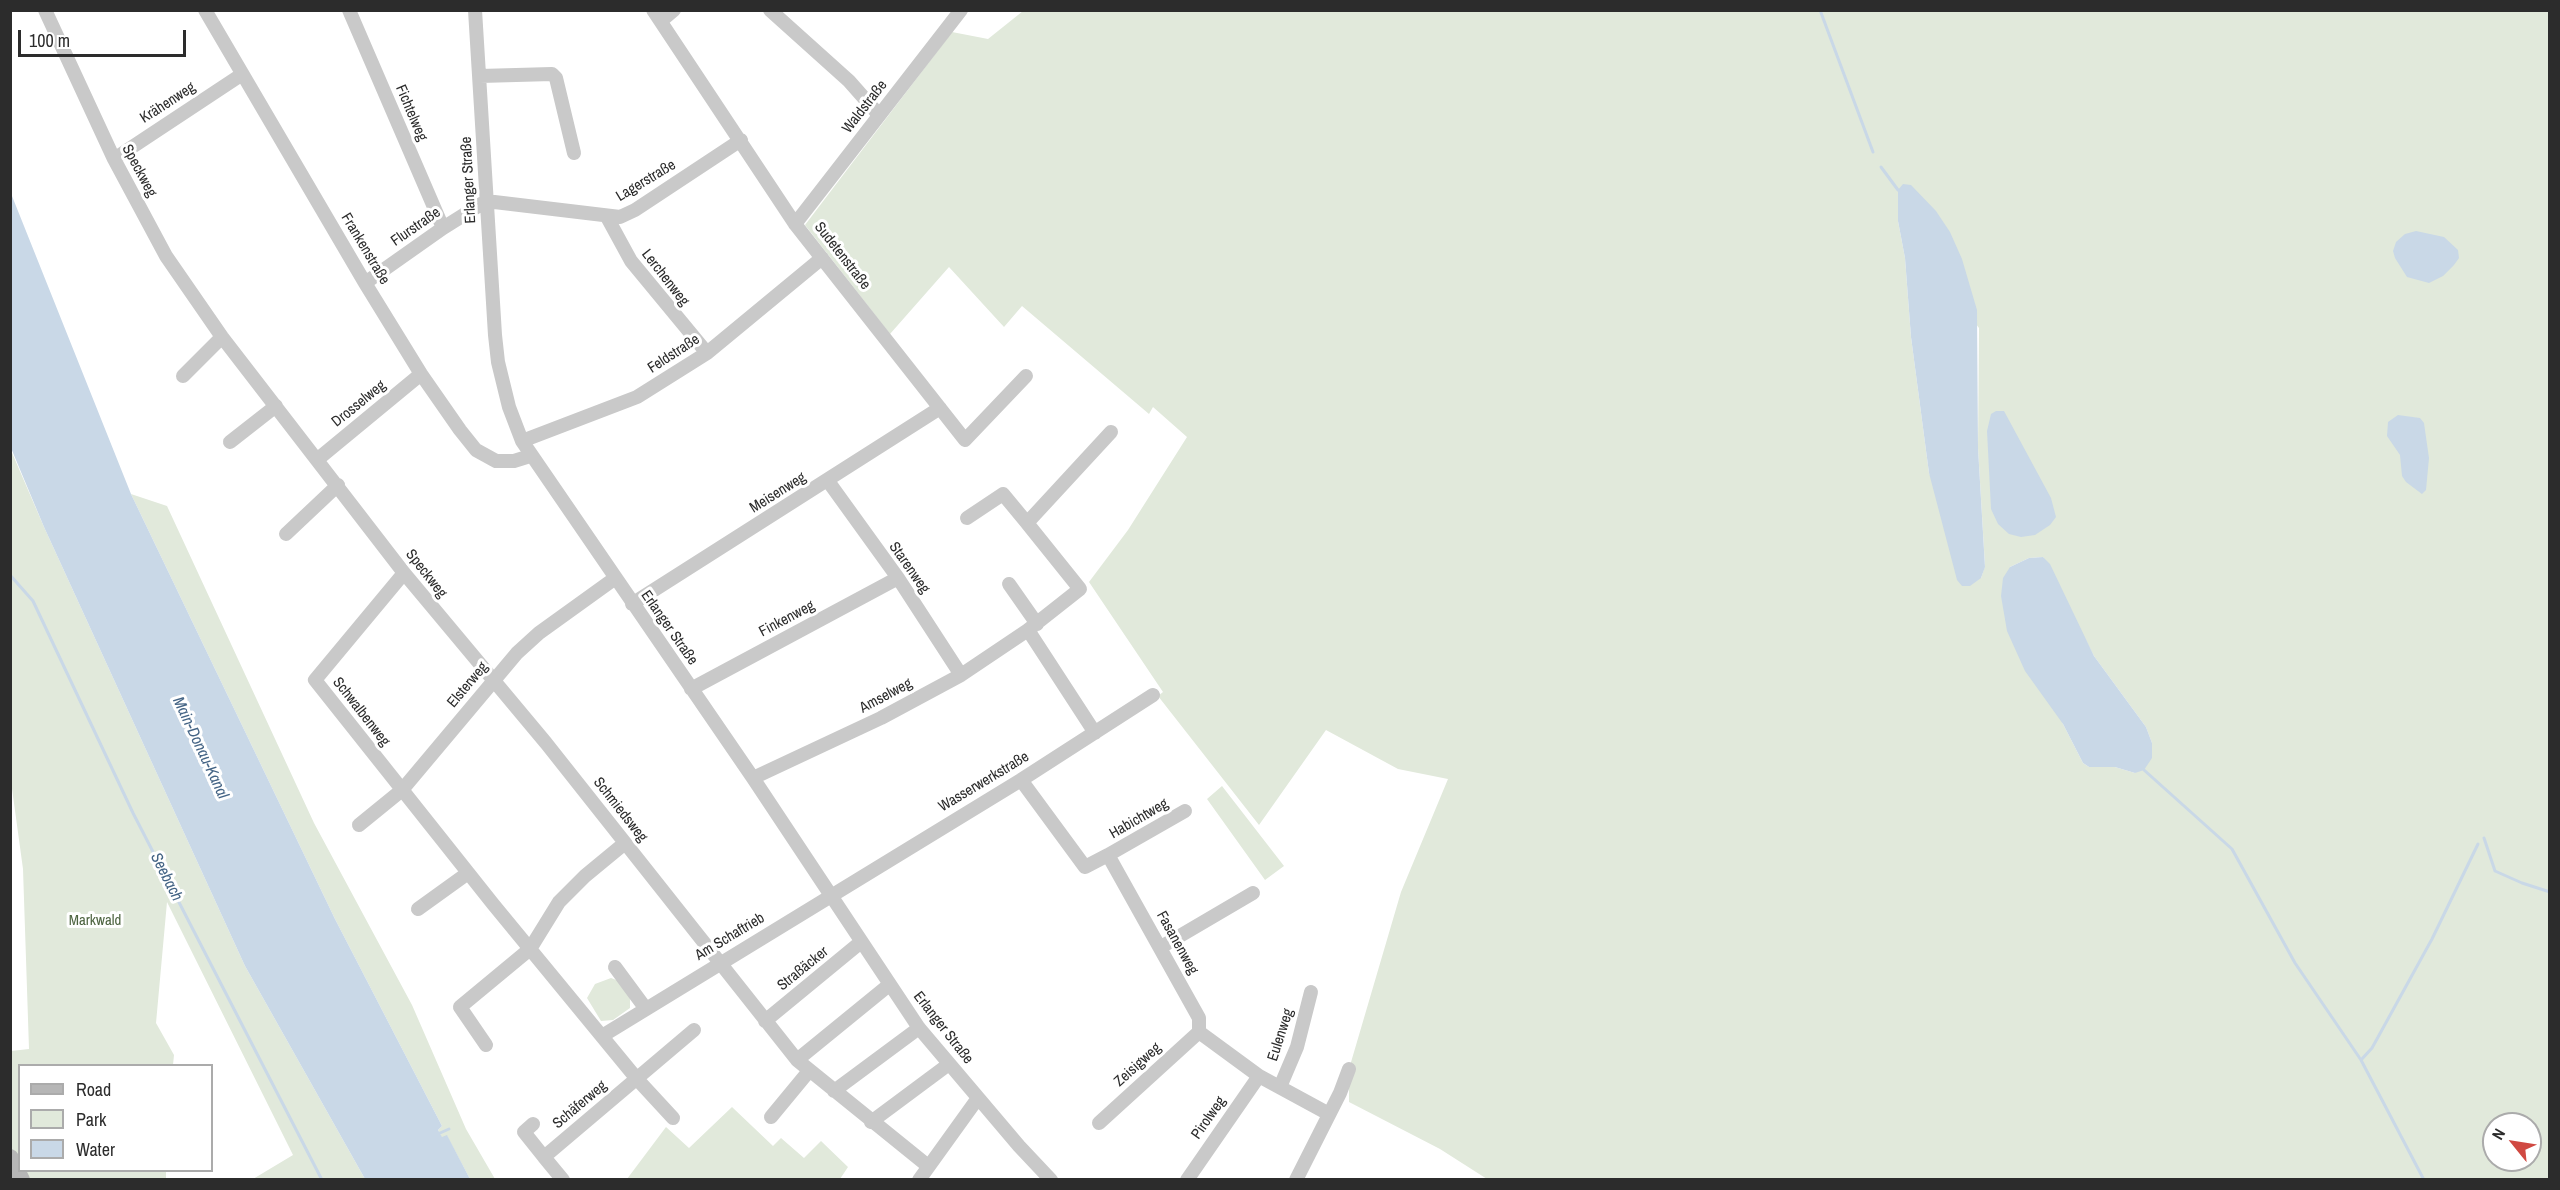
<!DOCTYPE html>
<html>
<head>
<meta charset="utf-8">
<style>
	body { margin:0 }
	#map { position:relative; width:2560px; height:1190px; overflow:hidden; background:#fff; font-family:"Archivo Narrow",sans-serif }
	canvas { display:block }
	.frame { position:absolute; inset:0; border:12px solid #2c2c2c; pointer-events:none }
	.legend { position:absolute; left:18px; top:1064px; width:195px; height:108px; box-sizing:border-box; background:#fff; border:2px solid #ababab; margin:0; padding:8px 10px; list-style:none; font-size:18px; color:#2c2c2c }
	.legend li { display:flex; align-items:center; gap:12px; height:30px }
	.legend b { width:30px; border:2px solid #ababab }
	.north { position:absolute; left:2482px; top:1112px; width:60px; height:60px; box-sizing:border-box; background:#fff; border:2px solid #ababab; border-radius:50%; rotate:300deg; font-size:16px; font-weight:700; line-height:24px; text-align:center; color:#2c2c2c }
	.north::after { content:''; display:block; margin:auto; width:21px; height:27px; background:#d04942; clip-path:polygon(50% 0,100% 100%,50% 72%,0 100%) }
	.scale { position:absolute; left:18px; top:30px; width:168px; height:27px; box-sizing:border-box; border:3px solid #2c2c2c; border-top:0; padding-left:8px; font-size:18px; line-height:21px; white-space:nowrap; color:#2c2c2c; -webkit-text-stroke:4px #fff; paint-order:stroke }
</style>
</head>
<body>
<div id="map">
<canvas width="2560" height="1190"></canvas>
<div class="frame"></div>
<ul class="legend">
<li><b style="height:8px;background:#b6b6b6"></b>Road</li>
<li><b style="height:16px;background:#e1e9db"></b>Park</li>
<li><b style="height:16px;background:#c9d8e7"></b>Water</li>
</ul>
<div class="north">N</div>
<div class="scale">100 m</div>
</div>
<script>
const c = document.querySelector('canvas').getContext('2d');
c.lineJoin = 'round';
function fillPath(path, color) {
  c.fillStyle = color;
  c.fill(path, 'evenodd');
}
function poly(rows) {
  const path = new Path2D();
  for (const r of rows) {
    path.moveTo(r[0], r[1]);
    for (let i = 2; i < r.length; i += 2) path.lineTo(r[i], r[i + 1]);
  }
  return path;
}
function stroke(path, color, width, dash) {
  c.strokeStyle = color;
  c.lineWidth = width;
  c.lineCap = dash ? 'butt' : 'round';
  c.setLineDash(dash || []);
  c.stroke(path);
}
function label(font, color, halo, rows, align = 'center') {
  c.font = font + ' "Archivo Narrow",sans-serif';
  c.lineWidth = 6;
  c.setLineDash([]);
  c.textBaseline = 'middle';
  c.strokeStyle = halo;
  c.fillStyle = color;
  for (const [text, x, y, turn = 0] of rows) {
    c.save();
    c.translate(x, y);
    c.rotate((+turn || 0) * Math.PI / 180);
    c.textAlign = isNaN(turn) ? turn : align;
    if (halo) c.strokeText(text, 0, 0);
    c.fillText(text, 0, 0);
    c.restore();
  }
}
const green = poly([
	[1023,11,2549,11,2549,1179,1487,1179,1440,1149,1349,1102,1349,1069,1401,892,1448,779,1398,769,1326,730,1259,825,1158,696,1163,692,1089,582,1128,530,1187,437,1153,407,1149,414,1022,306,1004,327,949,267,890,334,805,225,952,32,988,39],
	[1898,221,1979,328,1978,448,1985,566,1981,578,1929,473,1911,337,1905,258],
	[2043,557,2094,656,2146,727,2152,743,2135,773,2115,767,2089,767,2083,763,2063,724,2010,567,2029,558],
	[2494,1124,2530,1124,2530,1160,2494,1160],
	[10,448,44,527,245,966,365,1179,253,1179,293,1155,167,902,156,1023,174,1055,173,1065,20,1066,20,1170,166,1171,166,1179,11,1179,11,1051,29,1049,23,869,10,774],
	[131,494,167,506,314,823,412,1005,466,1129,495,1179,470,1179,447,1136,442,1138,438,1130,442,1126,335,919],
	[1222,786,1284,866,1265,880,1207,799],
	[611,978,619,981,630,996,630,1008,613,1020,601,1021,587,998,595,984],
	[732,1107,773,1146,781,1138,804,1158,821,1141,848,1167,840,1179,627,1179,666,1127,689,1148]
]);
const water = poly([
	[1903,184,1911,185,1936,211,1950,232,1962,259,1977,310,1978,448,1985,567,1981,578,1970,586,1962,586,1957,580,1929,473,1911,337,1905,258,1898,221,1898,190],
	[10,191,131,494,335,919,442,1126,438,1130,442,1137,447,1135,470,1179,365,1179,245,966,44,527,11,448],
	[2416,231,2444,237,2458,250,2459,258,2454,265,2443,276,2429,283,2407,277,2395,258,2393,251,2396,242,2405,234],
	[1996,411,2004,411,2051,498,2056,517,2050,525,2035,535,2021,537,2009,534,1998,524,1991,509,1987,431,1991,414],
	[2398,415,2420,418,2424,423,2429,458,2426,490,2422,494,2406,482,2402,476,2400,455,2387,436,2388,422],
	[2043,557,2050,564,2094,656,2146,727,2152,743,2152,758,2144,770,2135,773,2115,767,2089,767,2083,763,2063,724,2025,671,2007,631,2001,596,2003,578,2010,567,2029,558]
]);
const stream = poly([
	[1820,10,1873,152],
	[1881,167,1898,190],
	[10,575,33,601,133,813,322,1180],
	[2144,770,2232,849,2295,963,2361,1060,2424,1180],
	[2484,838,2495,871,2522,883,2550,892],
	[2361,1060,2372,1048,2432,939,2478,844],
	[440,1133,449,1129]
]);
const street = poly([
	[45,10,114,159,166,256,222,337,404,573,546,743,797,1060,928,1166],
	[205,10,365,283,421,374,460,430,476,450,496,461,514,461,530,456],
	[349,10,443,228],
	[475,10,495,335,498,362,509,407,522,441,753,778,919,1028,1019,1146,1051,1180],
	[653,10,795,224,965,440,1026,376],
	[770,10,849,81,879,115],
	[661,21,674,10],
	[480,76,552,74,556,78,574,153],
	[114,159,241,75],
	[607,217,631,261,707,353],
	[795,224,961,10],
	[365,283,443,228,486,201,620,217,635,210,741,140],
	[183,376,222,337],
	[522,441,637,397,707,353,822,258],
	[230,442,276,406],
	[318,459,421,374],
	[828,481,898,578,961,675],
	[967,518,1003,494,1027,523],
	[286,534,338,485],
	[404,573,315,680,493,904,637,1079,673,1118],
	[1009,584,1037,624],
	[632,604,940,408],
	[1028,630,1080,589,1027,523,1111,432],
	[691,689,898,578],
	[753,778,881,718,961,675,1028,630,1095,733],
	[1021,780,1085,867,1108,855,1199,1018,1199,1032,1259,1076,1329,1114],
	[359,825,402,790,517,653,539,633,614,579],
	[1108,855,1185,811],
	[418,909,468,873],
	[1161,947,1253,893],
	[615,967,646,1009],
	[765,1021,861,942],
	[602,1036,1021,780,1153,695],
	[486,1045,460,1007,530,949,559,902,585,876,625,843],
	[797,1060,889,985],
	[1280,1087,1297,1047,1311,992],
	[834,1091,919,1028],
	[771,1117,809,1071],
	[871,1122,949,1064],
	[1099,1123,1199,1032],
	[533,1124,524,1132,544,1157],
	[563,1180,544,1157,694,1030],
	[919,1180,978,1098],
	[1187,1180,1259,1076],
	[1296,1180,1340,1093,1349,1069]
]);
const secondary = poly([
	[10,1158,21,1180]
]);
const streetNames = [
	["Krähenweg",168,103,-33],
	["Waldstraße",865,107,-52],
	["Fichtelweg",411,113,67],
	["Speckweg",139,171,62],
	["Erlanger Straße",469,180,-93],
	["Lagerstraße",646,181,-31],
	["Flurstraße",416,227,-35],
	["Frankenstraße",365,249,59],
	["Sudetenstraße",842,256,52],
	["Lerchenweg",665,278,52],
	["Feldstraße",674,354,-33],
	["Drosselweg",359,404,-39],
	["Meisenweg",778,493,-32],
	["Starenweg",909,568,55],
	["Speckweg",426,574,52],
	["Finkenweg",787,619,-28],
	["Erlanger Straße",669,628,55],
	["Elsterweg",468,685,-50],
	["Amselweg",886,696,-28],
	["Schwalbenweg",361,712,52],
	["Wasserwerkstraße",984,782,-31],
	["Schmiedsweg",620,810,52],
	["Habichtweg",1139,819,-30],
	["Am Schaftrieb",730,937,-31],
	["Fasanenweg",1177,943,61],
	["Straßäcker",803,969,-39],
	["Erlanger Straße",943,1028,52],
	["Eulenweg",1281,1035,-72],
	["Zeisigweg",1138,1065,-42],
	["Schäferweg",580,1105,-40],
	["Pirolweg",1209,1118,-55]
];
const parkNames = [
	["Markwald",95,921]
];
const waterNames = [
	["Main-Donau-Kanal",200,748,65],
	["Seebach",166,877,63]
];
fillPath(green, '#e1e9db');
fillPath(water, '#c9d8e7');
stroke(stream, '#c9d8e7', 3);
stroke(street, '#c9c9c9', 14);
stroke(secondary, '#b6b6b6', 18);
label('15px', '#2c2c2c', '#fff', streetNames);
label('15px', '#4c633f', '#fff', parkNames);
label('italic 16px', '#446485', '#fff', waterNames);
</script>
</body>
</html>
